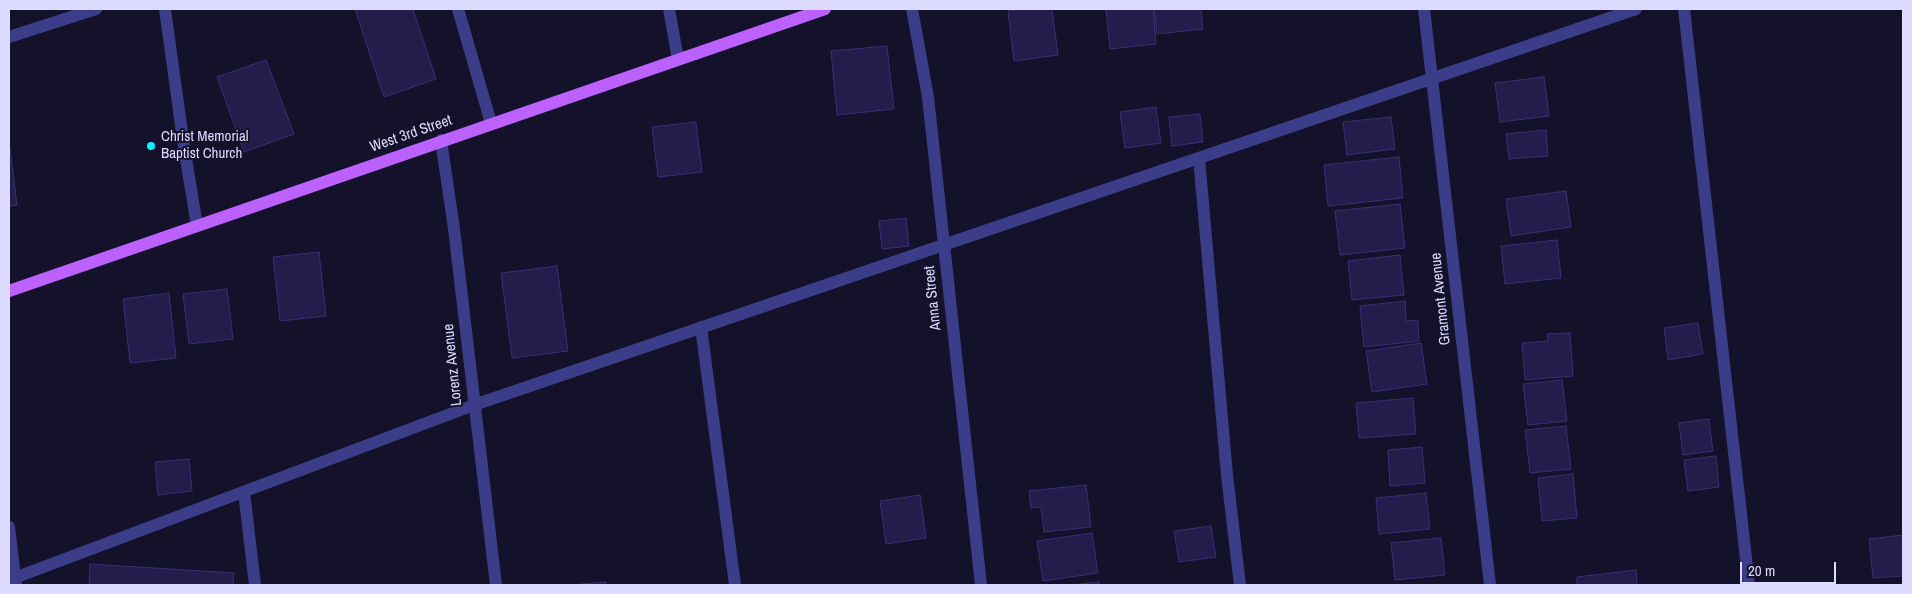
<!DOCTYPE html>
<html>
<head>
<meta charset="utf-8">
<style>
	body { margin:0 }
	#map { position:relative; width:1912px; height:594px; overflow:hidden; background:#14112a; font-family:"Archivo Narrow",sans-serif }
	canvas { display:block }
	.frame { position:absolute; inset:0; border:10px solid #dcdaff; pointer-events:none }
	.scale { position:absolute; left:1740px; top:562px; width:96px; height:22px; box-sizing:border-box; border:2px solid #dcdaff; border-top:0; padding-left:6px; font-size:15px; line-height:18px; white-space:nowrap; color:#dcdaff; -webkit-text-stroke:4px #14112a; paint-order:stroke }
</style>
</head>
<body>
<div id="map">
<canvas width="1912" height="594"></canvas>
<div class="frame"></div>
<div class="scale">20 m</div>
</div>
<script>
const c = document.querySelector('canvas').getContext('2d');
c.lineJoin = 'round';
function fillPath(path, color) {
  c.fillStyle = color;
  c.fill(path, 'evenodd');
}
function poly(rows) {
  const path = new Path2D();
  for (const r of rows) {
    path.moveTo(r[0], r[1]);
    for (let i = 2; i < r.length; i += 2) path.lineTo(r[i], r[i + 1]);
  }
  return path;
}
function stroke(path, color, width, dash) {
  c.strokeStyle = color;
  c.lineWidth = width;
  c.lineCap = dash ? 'butt' : 'round';
  c.setLineDash(dash || []);
  c.stroke(path);
}
function label(font, color, halo, rows, align = 'center') {
  c.font = font + ' "Archivo Narrow",sans-serif';
  c.lineWidth = 4;
  c.setLineDash([]);
  c.textBaseline = 'middle';
  c.strokeStyle = halo;
  c.fillStyle = color;
  for (const [text, x, y, turn = 0] of rows) {
    c.save();
    c.translate(x, y);
    c.rotate((+turn || 0) * Math.PI / 180);
    c.textAlign = isNaN(turn) ? turn : align;
    if (halo) c.strokeText(text, 0, 0);
    c.fillText(text, 0, 0);
    c.restore();
  }
}
const building = poly([
	[355,9,413,9,436,79,384,97,355,9],
	[1025,9,1052,9,1058,55,1014,61,1008,11,1025,9],
	[1106,9,1153,9,1156,44,1110,49,1106,9],
	[1154,9,1201,9,1203,29,1157,34,1154,9],
	[887,46,894,109,837,115,831,51,887,46],
	[266,60,294,134,244,152,217,77,266,60],
	[1544,77,1549,116,1500,122,1495,83,1544,77],
	[1156,107,1161,143,1125,148,1120,112,1156,107],
	[1200,114,1203,142,1172,146,1169,117,1200,114],
	[1391,117,1395,149,1347,155,1343,122,1391,117],
	[696,122,702,172,658,177,652,127,696,122],
	[1546,130,1548,156,1509,159,1506,134,1546,130],
	[9,141,17,205,9,206,9,141],
	[1399,157,1403,198,1328,206,1324,165,1399,157],
	[1566,191,1571,227,1511,236,1506,199,1566,191],
	[1400,204,1405,248,1340,255,1335,211,1400,204],
	[906,218,909,246,882,249,879,221,906,218],
	[1557,240,1561,278,1505,284,1501,246,1557,240],
	[319,252,326,316,280,321,273,257,319,252],
	[1400,255,1404,295,1352,300,1348,261,1400,255],
	[557,266,568,351,512,358,501,273,557,266],
	[227,289,233,339,189,344,183,294,227,289],
	[169,293,176,358,130,363,123,299,169,293],
	[1405,301,1406,321,1418,320,1419,341,1364,347,1360,306,1405,301],
	[1698,323,1703,354,1668,360,1664,328,1698,323],
	[1570,333,1573,376,1525,380,1522,343,1548,341,1547,334,1570,333],
	[1421,343,1427,384,1372,392,1366,351,1421,343],
	[1562,380,1567,421,1528,425,1523,384,1562,380],
	[1413,398,1416,434,1359,438,1356,403,1413,398],
	[1709,419,1713,451,1683,455,1679,423,1709,419],
	[1566,426,1571,469,1530,473,1525,430,1566,426],
	[1422,447,1425,483,1390,486,1388,450,1422,447],
	[1716,456,1719,487,1688,491,1684,460,1716,456],
	[189,459,192,491,158,495,155,462,189,459],
	[1573,474,1577,518,1542,521,1538,478,1573,474],
	[1086,485,1091,527,1044,532,1041,507,1031,508,1029,491,1086,485],
	[1426,493,1430,529,1379,534,1376,498,1426,493],
	[920,495,926,538,886,544,880,501,920,495],
	[1211,526,1216,557,1179,562,1174,531,1211,526],
	[1092,533,1098,573,1043,581,1037,541,1092,533],
	[1903,535,1903,576,1873,578,1869,539,1903,535],
	[1441,538,1445,575,1395,580,1391,543,1441,538],
	[90,564,234,573,233,585,89,585,90,564],
	[1636,570,1637,585,1577,585,1577,577,1636,570],
	[606,582,606,585,571,585,606,582],
	[1099,582,1100,585,1071,585,1099,582]
]);
const lane = poly([
	[458,9,491,123],
	[1684,9,1749,585],
	[9,37,96,9],
	[1199,158,1227,475,1240,585],
	[701,327,735,585],
	[9,580,474,405,1636,9]
]);
const street = poly([
	[165,9,183,140,197,226],
	[669,9,678,59],
	[912,9,928,97,981,585],
	[1424,9,1490,585],
	[441,140,454,229,496,585],
	[244,492,255,585],
	[9,527,16,585]
]);
const primary = poly([
	[9,291,825,9]
]);
const markers = [
	[151,146,5,"#07f1fe"]
];
const streetNames = [
	["West 3rd Street",411,134,-19],
	["Anna Street",933,298,-96],
	["Gramont Avenue",1441,299,-96],
	["Lorenz Avenue",453,365,-96]
];
const poiNames = [
	["Christ Memorial",161,137],
	["Baptist Church",161,154]
];
fillPath(building, '#241d4b');
stroke(building, '#3a2f77', 1);
stroke(lane, '#3c3d89', 12);
stroke(street, '#3c3d89', 12);
stroke(primary, '#bc61fe', 12);
for (const [x, y, r, color] of markers) {
  const dot = new Path2D();
  dot.arc(x, y, r, 0, 2 * Math.PI);
  c.fillStyle = color;
  c.fill(dot);
  stroke(dot, '#14112a', 2);
}
label('15px', '#dcdaff', '#14112a', streetNames);
label('15px', '#dcdaff', '#14112a', poiNames, 'left');
</script>
</body>
</html>
